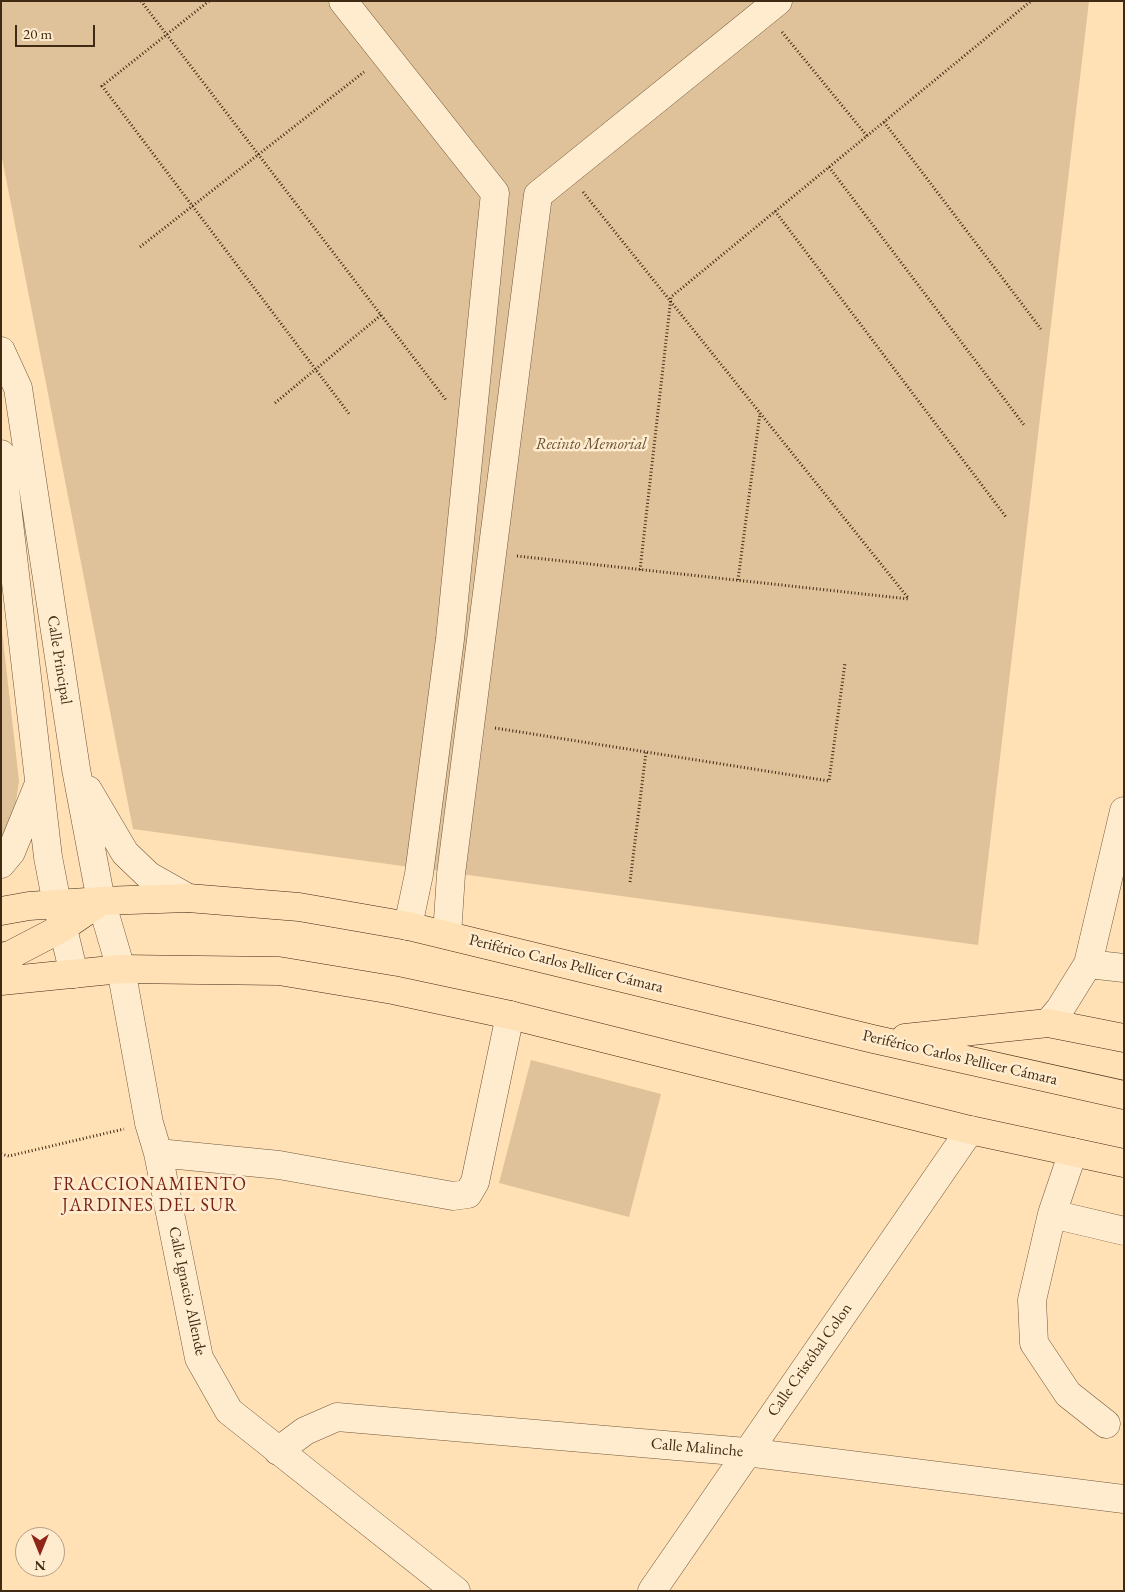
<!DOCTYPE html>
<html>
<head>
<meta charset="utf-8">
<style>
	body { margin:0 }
	#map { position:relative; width:1125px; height:1592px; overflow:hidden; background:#ffe1b5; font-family:"EB Garamond",serif }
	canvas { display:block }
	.frame { position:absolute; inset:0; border:2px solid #402a13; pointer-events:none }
	.north { position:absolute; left:15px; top:1527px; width:50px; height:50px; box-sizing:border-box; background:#ffeccf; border:1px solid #b39e84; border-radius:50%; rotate:180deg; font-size:14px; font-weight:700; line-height:20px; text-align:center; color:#402a13 }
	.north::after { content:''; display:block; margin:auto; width:18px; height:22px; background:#8f2418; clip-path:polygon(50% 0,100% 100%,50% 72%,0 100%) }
	.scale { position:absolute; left:15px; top:25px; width:80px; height:22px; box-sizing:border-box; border:2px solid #402a13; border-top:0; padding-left:6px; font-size:15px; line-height:18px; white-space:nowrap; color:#402a13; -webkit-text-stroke:4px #ffeccf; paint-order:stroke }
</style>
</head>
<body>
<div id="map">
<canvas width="1125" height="1592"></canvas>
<div class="frame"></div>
<div class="north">N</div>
<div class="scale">20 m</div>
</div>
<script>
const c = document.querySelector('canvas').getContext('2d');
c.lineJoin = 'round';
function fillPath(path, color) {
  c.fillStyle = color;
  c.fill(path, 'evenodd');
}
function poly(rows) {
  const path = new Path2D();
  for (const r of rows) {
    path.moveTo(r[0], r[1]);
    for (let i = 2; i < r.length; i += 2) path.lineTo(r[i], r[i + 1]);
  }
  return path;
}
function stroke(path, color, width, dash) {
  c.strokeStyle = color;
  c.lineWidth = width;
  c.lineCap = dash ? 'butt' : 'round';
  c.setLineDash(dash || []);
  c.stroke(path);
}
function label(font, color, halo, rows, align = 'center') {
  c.font = font + ' "EB Garamond",serif';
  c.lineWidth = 5;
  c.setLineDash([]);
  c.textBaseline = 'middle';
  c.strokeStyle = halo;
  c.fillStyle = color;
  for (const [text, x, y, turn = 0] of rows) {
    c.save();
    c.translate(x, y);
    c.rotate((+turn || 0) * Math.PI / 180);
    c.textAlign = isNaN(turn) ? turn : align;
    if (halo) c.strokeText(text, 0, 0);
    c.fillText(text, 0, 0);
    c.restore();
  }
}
const green = poly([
	[1,1,1089,1,978,945,133,829,1,153],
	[1,622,19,781,14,815,1,841],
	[531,1060,661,1094,629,1217,499,1183]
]);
const path = poly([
	[141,1,446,400],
	[209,1,102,86,350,415],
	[782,32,867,136],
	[884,122,1041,329],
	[829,167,1024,425],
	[583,192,909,599],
	[775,211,1006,517],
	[140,247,364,72],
	[275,403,381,315],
	[517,556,909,599],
	[640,570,671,297,1031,1],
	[738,580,760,413],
	[495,728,829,781,845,663],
	[630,882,646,752],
	[1,1154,9,1156,124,1129]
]);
const minor = poly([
	[343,1,495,193,450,639,419,874,408,926],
	[1,351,18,388,76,769,101,901,121,969,149,1123,158,1153,199,1358,229,1411,456,1591],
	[1,454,48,857,57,904,74,974],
	[88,790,125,853,149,876,188,898],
	[1,864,11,852,38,786],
	[447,935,451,874,538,195,778,1],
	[1088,964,1124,968],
	[1048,1023,1060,1009,1088,964,1124,811],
	[1073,1152,1052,1214,1032,1300,1034,1343,1068,1394,1106,1424],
	[158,1153,279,1165,453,1196,468,1194,475,1182,510,1015],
	[1052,1214,1124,1231],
	[278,1451,305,1431,337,1417,746,1452,1124,1499],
	[652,1591,970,1130]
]);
const major = poly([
	[1,911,29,906,101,901,188,898,299,907,408,926,873,1039,1124,1095],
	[1,957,10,955,62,928,100,902],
	[1,981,121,969,279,971,393,990,510,1015,970,1130,1124,1163],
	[905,1038,1048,1023,1124,1038]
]);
const parkNames = [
	["Recinto Memorial",591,445]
];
const streetNames = [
	["Calle Principal",59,660,81],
	["Periférico Carlos Pellicer Cámara",566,964,14],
	["Periférico Carlos Pellicer Cámara",960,1058,13],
	["Calle Ignacio Allende",187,1291,78],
	["Calle Cristóbal Colon",810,1360,-55],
	["Calle Malinche",697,1448,5]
];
const neighbourhoodNames = [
	["FRACCIONAMIENTO",150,1185],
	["JARDINES DEL SUR",150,1206]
];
fillPath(green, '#dfc299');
stroke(minor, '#70583c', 29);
stroke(major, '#402a13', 29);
stroke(path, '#402a13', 3, [1, 2.5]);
stroke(minor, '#ffeccf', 28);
stroke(major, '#ffe1b5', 28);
label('italic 16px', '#685034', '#ffeccf', parkNames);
label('16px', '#402a13', '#ffeccf', streetNames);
c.letterSpacing = '1px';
label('18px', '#7a1f14', '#ffeccf', neighbourhoodNames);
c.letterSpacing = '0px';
</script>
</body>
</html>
